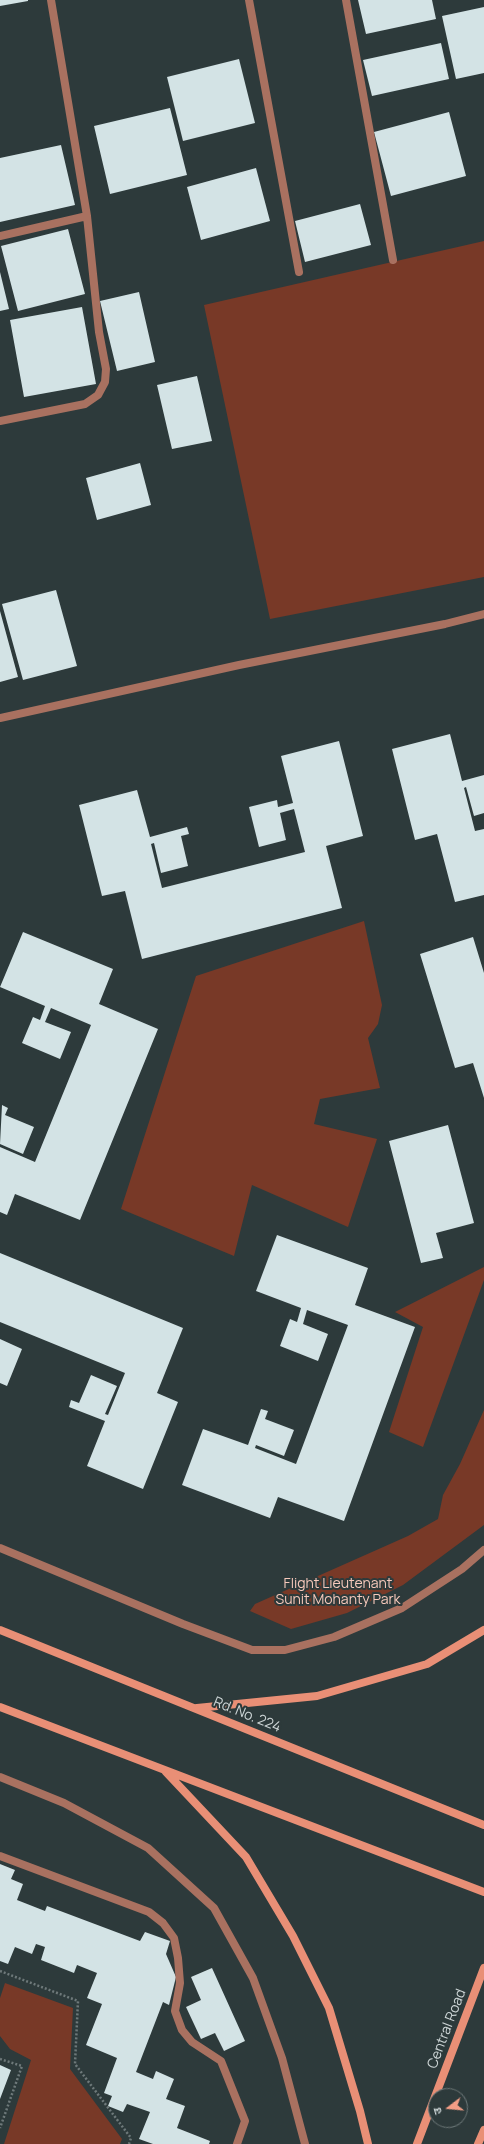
<!DOCTYPE html>
<html>
<head>
<meta charset="utf-8">
<style>
	body { margin:0 }
	#map { position:relative; width:484px; height:2144px; overflow:hidden; background:#2d3a3b; font-family:Manrope,"Noto Sans Devanagari",sans-serif }
	canvas { display:block }
	.north { position:absolute; left:428px; top:2088px; width:40px; height:40px; box-sizing:border-box; background:#2d3a3b; border:1px solid #6d7879; border-radius:50%; rotate:254deg; font-size:11px; font-weight:700; line-height:16px; text-align:center; color:#ced6d7 }
	.north::after { content:''; display:block; margin:auto; width:14px; height:18px; background:#f49e86; clip-path:polygon(50% 0,100% 100%,50% 72%,0 100%) }
</style>
</head>
<body>
<div id="map">
<canvas width="484" height="2144"></canvas>
<div class="north">उ</div>
</div>
<script>
const c = document.querySelector('canvas').getContext('2d');
c.lineJoin = 'round';
function fillPath(path, color) {
  c.fillStyle = color;
  c.fill(path, 'evenodd');
}
function poly(rows) {
  const path = new Path2D();
  for (const r of rows) {
    path.moveTo(r[0], r[1]);
    for (let i = 2; i < r.length; i += 2) path.lineTo(r[i], r[i + 1]);
  }
  return path;
}
function stroke(path, color, width, dash) {
  c.strokeStyle = color;
  c.lineWidth = width;
  c.lineCap = dash ? 'butt' : 'round';
  c.setLineDash(dash || []);
  c.stroke(path);
}
function label(font, color, halo, rows, align = 'center') {
  c.font = font + ' Manrope,sans-serif';
  c.lineWidth = 4;
  c.setLineDash([]);
  c.textBaseline = 'middle';
  c.strokeStyle = halo;
  c.fillStyle = color;
  for (const [text, x, y, turn = 0] of rows) {
    c.save();
    c.translate(x, y);
    c.rotate((+turn || 0) * Math.PI / 180);
    c.textAlign = isNaN(turn) ? turn : align;
    if (halo) c.strokeText(text, 0, 0);
    c.fillText(text, 0, 0);
    c.restore();
  }
}
const green = poly([
	[484,241,484,577,270,619,204,305],
	[364,921,382,1005,378,1024,368,1038,380,1088,320,1099,314,1124,377,1139,348,1227,252,1185,234,1256,121,1209,196,976],
	[484,1267,484,1280,423,1447,389,1432,423,1327,395,1312],
	[484,1410,484,1525,403,1585,347,1613,291,1629,250,1611,255,1604,408,1536,438,1519,443,1495,460,1464],
	[5,1983,73,2008,70,2069,122,2139,120,2144,4,2144,31,2060,10,2049,0,2036,0,1998]
]);
const building = poly([
	[0,0,28,0,28,1,0,6],
	[358,0,432,0,436,19,366,34],
	[484,7,484,73,456,79,442,16],
	[441,43,449,79,372,96,363,60],
	[239,59,255,123,183,141,167,77],
	[170,108,187,175,110,194,94,126],
	[449,112,466,176,391,196,374,132],
	[61,145,75,205,0,222,0,158],
	[256,168,270,221,201,240,187,187],
	[360,204,371,245,305,262,295,221],
	[68,229,85,294,18,311,1,246],
	[0,272,9,309,0,311],
	[139,292,155,362,117,371,100,301],
	[82,307,96,384,24,397,10,320],
	[197,376,212,441,172,449,157,385],
	[140,463,151,505,97,520,86,478],
	[56,590,77,666,23,680,2,604],
	[0,611,18,677,0,682],
	[450,734,462,781,484,775,484,813,474,816,466,787,464,788,475,831,484,829,484,895,455,902,437,834,415,840,392,749],
	[339,741,363,836,326,846,342,908,142,959,125,891,102,896,79,805,137,790,150,837,187,827,189,834,181,836,188,866,161,873,154,843,151,844,162,888,305,852,294,809,280,813,286,840,259,847,249,807,277,800,278,807,293,803,281,756],
	[23,932,113,969,99,1004,158,1029,80,1220,15,1194,7,1215,0,1212,0,1147,35,1162,91,1025,51,1008,45,1022,71,1032,60,1059,22,1043,33,1017,40,1020,45,1006,0,987],
	[473,937,484,973,484,1098,473,1063,455,1068,420,954],
	[2,1105,8,1108,5,1115,34,1127,23,1154,0,1144],
	[448,1125,474,1223,436,1233,443,1258,421,1263,389,1141],
	[277,1235,368,1268,355,1305,415,1327,344,1521,278,1497,270,1518,182,1485,203,1429,248,1445,261,1409,268,1411,265,1419,294,1430,284,1456,256,1445,255,1448,296,1464,348,1325,307,1310,303,1324,328,1334,318,1361,280,1346,290,1319,297,1322,301,1308,256,1291],
	[0,1253,183,1328,157,1393,178,1402,143,1489,87,1466,105,1421,69,1407,71,1400,79,1403,91,1375,117,1386,105,1414,108,1415,125,1373,0,1322],
	[0,1339,22,1349,7,1386,0,1383],
	[0,1864,15,1870,11,1879,23,1884,17,1900,45,1911,47,1906,140,1941,145,1932,170,1941,166,1954,176,1977,169,2005,163,2002,136,2072,153,2079,156,2071,174,2079,166,2099,185,2106,177,2128,210,2141,209,2144,153,2144,139,2139,150,2112,127,2104,123,2112,108,2106,112,2096,104,2093,117,2058,86,2045,102,2004,87,1998,97,1973,77,1965,74,1973,41,1960,45,1947,36,1944,32,1954,15,1947,8,1964,0,1961],
	[212,1968,245,2041,224,2051,215,2033,201,2039,186,2007,201,2000,191,1977],
	[0,2065,11,2070,0,2099]
]);
const path = poly([
	[0,1971,78,2001,75,2064,131,2138,129,2144],
	[0,2059,22,2066,0,2128]
]);
const street = poly([
	[249,0,299,272],
	[346,0,393,260],
	[0,236,87,216],
	[0,421,85,404,98,395,105,382,106,369,99,332,87,216,51,0],
	[0,718,239,665,445,624,484,614],
	[0,1548,183,1624,252,1650,285,1650,334,1637,402,1608,462,1569,484,1550],
	[0,1777,64,1803,148,1848,214,1908,253,1978,282,2058,305,2144],
	[0,1856,149,1912,163,1923,174,1938,178,1958,180,1983,175,2011,182,2030,192,2042,221,2061,245,2121,237,2144]
]);
const secondary = poly([
	[0,1630,484,1825],
	[0,1707,484,1892],
	[197,1708,317,1696,427,1664,484,1630],
	[166,1772,246,1857,293,1936,329,2008,360,2111,368,2144],
	[417,2144,484,1968],
	[478,2144,484,2130]
]);
const parkNames = [
	["Flight Lieutenant",338,1584],
	["Sunit Mohanty Park",338,1600]
];
const streetNames = [
	["Rd. No. 224",247,1715,22],
	["Central Road",447,2029,-69]
];
fillPath(green, '#783927');
fillPath(building, '#d3e3e5');
stroke(path, '#6e797a', 2.5, [2, 2]);
stroke(street, '#a97160', 8);
stroke(secondary, '#e98f76', 8);
label('14px', '#f7c9bb', '#2d3a3b', parkNames);
label('14px', '#ced6d7', '#2d3a3b', streetNames);
</script>
</body>
</html>
